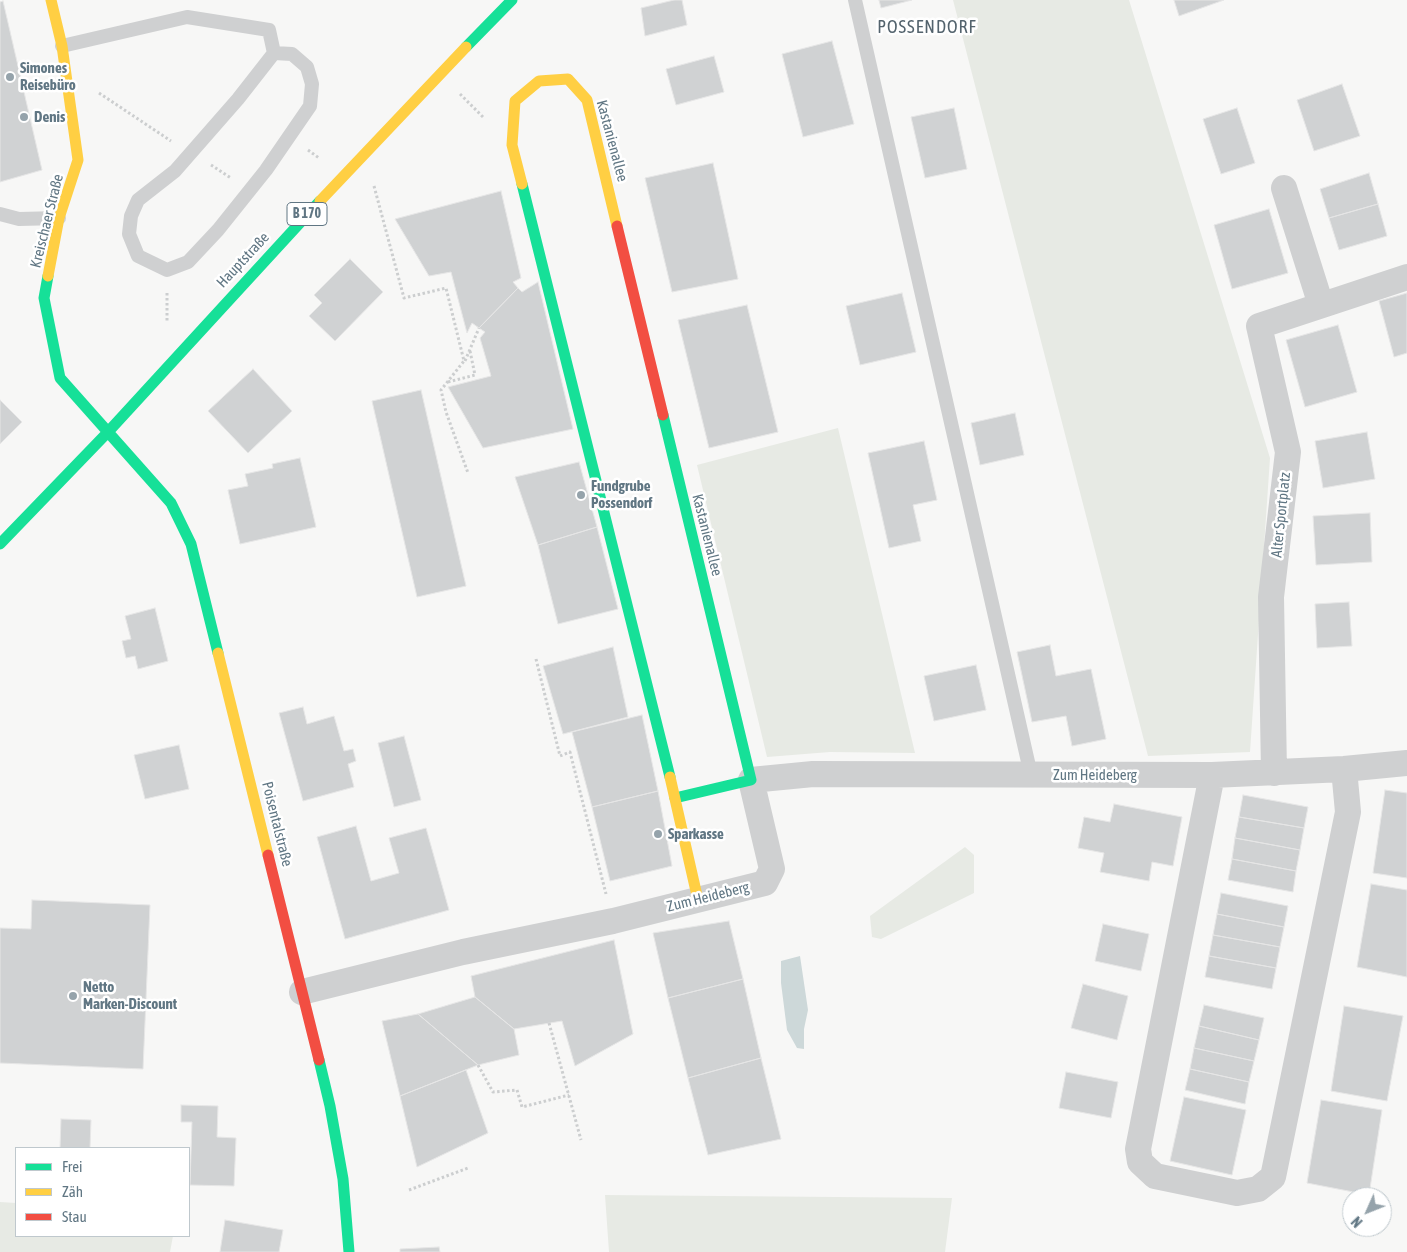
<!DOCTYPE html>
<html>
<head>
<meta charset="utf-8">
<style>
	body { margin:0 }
	#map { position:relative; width:1407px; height:1252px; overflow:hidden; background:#f7f7f6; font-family:"Asap Condensed",sans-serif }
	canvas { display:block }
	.legend { position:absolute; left:15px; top:1147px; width:175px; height:90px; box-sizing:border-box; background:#fff; border:1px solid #bfc8cd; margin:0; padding:6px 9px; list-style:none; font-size:15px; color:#607683 }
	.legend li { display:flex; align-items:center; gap:10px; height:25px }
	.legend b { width:25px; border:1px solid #bfc8cd }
	.north { position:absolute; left:1342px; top:1187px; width:50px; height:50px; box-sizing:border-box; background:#fff; border:1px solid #bfc8cd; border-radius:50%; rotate:226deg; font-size:14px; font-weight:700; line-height:20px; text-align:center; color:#607683 }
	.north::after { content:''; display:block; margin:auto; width:18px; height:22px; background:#95a3ab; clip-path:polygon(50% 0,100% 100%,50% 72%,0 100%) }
</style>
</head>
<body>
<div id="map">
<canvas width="1407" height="1252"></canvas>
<ul class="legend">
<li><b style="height:6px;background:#16e098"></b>Frei</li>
<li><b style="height:6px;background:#ffcf43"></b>Zäh</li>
<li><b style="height:6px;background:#f24e42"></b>Stau</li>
</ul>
<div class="north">N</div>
</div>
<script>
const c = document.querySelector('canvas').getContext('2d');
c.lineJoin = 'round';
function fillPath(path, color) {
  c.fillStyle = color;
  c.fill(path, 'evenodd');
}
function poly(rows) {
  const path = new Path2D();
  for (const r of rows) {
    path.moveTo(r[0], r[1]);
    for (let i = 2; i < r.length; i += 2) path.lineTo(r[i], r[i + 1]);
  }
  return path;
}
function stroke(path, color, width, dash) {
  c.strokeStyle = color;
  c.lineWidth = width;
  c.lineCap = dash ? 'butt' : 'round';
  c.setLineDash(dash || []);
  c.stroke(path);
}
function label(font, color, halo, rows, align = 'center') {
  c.font = font + ' "Asap Condensed",sans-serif';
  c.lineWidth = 5;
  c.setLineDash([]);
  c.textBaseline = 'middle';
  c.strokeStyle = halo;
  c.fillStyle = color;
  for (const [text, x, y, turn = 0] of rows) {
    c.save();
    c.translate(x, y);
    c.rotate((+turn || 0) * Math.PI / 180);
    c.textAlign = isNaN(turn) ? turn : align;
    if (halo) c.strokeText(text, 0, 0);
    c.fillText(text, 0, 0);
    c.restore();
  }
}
const green = poly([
	[953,0,1129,0,1270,458,1250,752,1148,756],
	[838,428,915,753,830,752,767,757,697,465],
	[965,847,974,855,974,893,881,939,872,937,870,916],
	[605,1195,952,1198,945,1252,609,1252],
	[0,1202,16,1203,16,1236,173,1236,170,1252,0,1252]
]);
const water = poly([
	[800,956,808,1010,804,1029,804,1049,797,1048,787,1030,781,983,781,961]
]);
const building = poly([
	[674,0,682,0,687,25,645,36,641,8,674,0],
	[879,0,912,0,881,8,879,0],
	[1174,0,1224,0,1179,16,1174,0],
	[3,1,42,170,0,182,0,2,3,1],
	[832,41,854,124,803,137,782,54,832,41],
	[714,56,724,92,676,105,666,69,714,56],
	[1342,84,1360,136,1314,151,1297,100,1342,84],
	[954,108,967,169,925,178,911,117,954,108],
	[1237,108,1255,163,1221,174,1203,119,1237,108],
	[713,163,738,279,672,292,645,178,713,163],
	[1369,173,1378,204,1329,218,1320,189,1369,173],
	[501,191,521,278,513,282,518,288,479,328,472,323,467,333,451,272,429,276,395,219,501,191],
	[1378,204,1387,236,1339,250,1329,218,1378,204],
	[1269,209,1288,273,1232,289,1214,225,1269,209],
	[350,259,383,292,335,341,309,316,322,303,314,295,350,259],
	[538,282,573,429,483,448,448,387,491,376,480,338,485,332,479,328,518,288,522,292,538,282],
	[902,293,916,352,860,365,846,306,902,293],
	[1407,293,1407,353,1394,357,1379,301,1407,293],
	[747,305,778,432,709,448,678,320,747,305],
	[1338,325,1357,392,1305,407,1286,340,1338,325],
	[253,369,292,411,248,453,208,411,253,369],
	[421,390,466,586,417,597,372,401,421,390],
	[0,400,22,422,0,444,0,400],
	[1015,413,1024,455,980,465,971,423,1015,413],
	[1367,432,1375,479,1323,488,1315,441,1367,432],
	[924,441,937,500,913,505,921,541,889,548,868,453,924,441],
	[300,458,316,527,240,544,228,490,248,486,245,474,273,468,272,464,300,458],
	[579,462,597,527,538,545,515,477,579,462],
	[1370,513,1372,562,1316,565,1313,516,1370,513],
	[597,527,618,609,558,624,538,545,597,527],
	[1349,602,1352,646,1317,648,1315,604,1349,602],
	[155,608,168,661,138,669,135,656,126,658,122,641,131,639,125,616,155,608],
	[1050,645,1056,676,1091,669,1106,739,1072,746,1066,716,1032,722,1017,652,1050,645],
	[613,647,628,717,563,734,543,666,613,647],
	[976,665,986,710,934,721,924,676,976,665],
	[303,707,307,724,334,716,344,751,353,749,356,761,348,764,354,787,303,801,279,713,303,707],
	[642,715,658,791,592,807,572,732,642,715],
	[404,736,421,800,394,807,378,743,404,736],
	[179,745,189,789,145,799,134,755,179,745],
	[1385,790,1407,793,1407,878,1373,873,1385,790],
	[658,791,672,866,610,881,592,807,658,791],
	[1243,795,1308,807,1304,828,1239,817,1243,795],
	[1114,804,1182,817,1173,866,1152,862,1149,881,1100,872,1104,853,1078,848,1084,817,1110,822,1114,804],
	[1239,817,1304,828,1300,850,1235,838,1239,817],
	[356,826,371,881,399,873,389,838,426,828,449,910,345,939,317,837,356,826],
	[1235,838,1300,850,1296,871,1232,859,1235,838],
	[1232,859,1296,871,1293,892,1228,880,1232,859],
	[1371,884,1407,890,1407,977,1357,967,1371,884],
	[1221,893,1288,906,1284,927,1217,914,1221,893],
	[32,900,150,905,143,1069,0,1063,0,928,31,929,32,900],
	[1217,914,1284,927,1280,947,1213,935,1217,914],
	[729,921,743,979,668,998,653,933,729,921],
	[1103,924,1149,934,1141,971,1095,961,1103,924],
	[1213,935,1280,947,1276,968,1209,956,1213,935],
	[614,940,633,1034,575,1066,562,1021,514,1029,475,997,471,976,614,940],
	[1209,956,1276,968,1272,989,1205,977,1209,956],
	[743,979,761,1058,688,1078,668,998,743,979],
	[1083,984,1128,996,1117,1040,1071,1028,1083,984],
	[475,997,514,1029,519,1055,478,1065,418,1014,475,997],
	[1204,1005,1264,1018,1259,1040,1199,1026,1204,1005],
	[1344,1006,1403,1016,1387,1101,1331,1091,1344,1006],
	[418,1014,478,1065,400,1096,382,1021,418,1014],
	[1199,1026,1259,1040,1254,1061,1194,1048,1199,1026],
	[1194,1048,1254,1061,1249,1082,1190,1069,1194,1048],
	[761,1058,781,1139,708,1155,688,1078,761,1058],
	[1190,1069,1249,1082,1245,1104,1185,1090,1190,1069],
	[466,1070,488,1133,417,1167,400,1096,466,1070],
	[1066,1072,1118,1082,1111,1118,1059,1108,1066,1072],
	[1184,1097,1246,1110,1232,1175,1170,1161,1184,1097],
	[1321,1100,1382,1110,1369,1195,1307,1183,1321,1100],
	[181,1105,218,1106,217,1137,236,1138,234,1186,190,1185,192,1122,181,1122,181,1105],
	[61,1119,91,1120,90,1148,60,1148,61,1119],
	[225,1220,283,1230,279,1252,220,1252,225,1220],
	[439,1247,440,1252,400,1252,400,1249,439,1247]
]);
const path = poly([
	[99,93,171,141],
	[460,94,484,118],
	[308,150,319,158],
	[211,165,231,178],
	[374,186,404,298,446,288,464,361,441,390,446,412,468,473],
	[167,293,167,322],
	[465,361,479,328],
	[448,382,475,375,470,351],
	[536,659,560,756,570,752,606,894],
	[549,1023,581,1140],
	[478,1065,493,1092,517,1090,522,1107,569,1095],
	[409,1190,468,1168]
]);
const lane = poly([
	[855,0,1031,775],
	[62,46,187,17,269,30,274,53,238,99,175,171,138,200,131,216,129,234,138,256,167,270,188,262,218,230,266,170,310,106,312,84,307,67,292,54,274,53],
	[0,214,19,219,59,218]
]);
const street = poly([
	[1284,188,1321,305],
	[1274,773,1271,597,1288,452,1259,326,1407,277],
	[1212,775,1138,1149,1140,1162,1155,1176,1237,1193,1258,1189,1273,1177,1348,812,1344,769],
	[302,992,463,952,613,921,765,883,772,869,751,780,813,774,1212,775,1344,769,1407,763]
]);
const fast = poly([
	[466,47,512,0],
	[522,184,670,777],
	[48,276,44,298,60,378,171,503,191,544,218,653],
	[663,415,751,780,675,798],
	[0,544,108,432,320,201],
	[319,1060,330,1106,343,1179,349,1252]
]);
const slow = poly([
	[522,184,512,145,515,101,539,81,568,79,587,100,617,226],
	[320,201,466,47],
	[48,276,59,218,78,160,62,46,51,0],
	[218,653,268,855],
	[670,777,698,900]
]);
const jam = poly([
	[617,226,663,415],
	[268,855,319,1060]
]);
const markers = [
	[10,77,5,"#95a3ab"],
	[24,117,5,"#95a3ab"],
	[581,495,5,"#95a3ab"],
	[658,834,5,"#95a3ab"],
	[73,996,5,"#95a3ab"]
];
const shields = [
	[307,214,40]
];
const shieldNames = [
	["B 170",307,214]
];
const poiNames = [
	["Simones",20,68],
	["Reisebüro",20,85],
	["Denis",34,117],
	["Fundgrube",591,486],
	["Possendorf",591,503],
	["Sparkasse",668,834],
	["Netto",83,987],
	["Marken-Discount",83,1004]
];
const streetNames = [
	["Kastanienallee",612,141,75],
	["Kreischaer Straße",47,221,-76],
	["Hauptstraße",243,260,-47],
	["Alter Sportplatz",1281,515,-84],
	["Kastanienallee",707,535,76],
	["Zum Heideberg",1095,775],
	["Poisentalstraße",277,824,76],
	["Zum Heideberg",708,897,-14]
];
const quarterNames = [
	["POSSENDORF",927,27]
];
fillPath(green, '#e7eae4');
fillPath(water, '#cdd8d9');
fillPath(building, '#d0d2d3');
stroke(building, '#e6e6e6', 1);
stroke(path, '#cccecf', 3, [2.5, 2.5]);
stroke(lane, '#cfd0d1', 14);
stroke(street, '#cfd0d1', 26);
stroke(fast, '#16e098', 11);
stroke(slow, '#ffcf43', 11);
stroke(jam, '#f24e42', 11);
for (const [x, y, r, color] of markers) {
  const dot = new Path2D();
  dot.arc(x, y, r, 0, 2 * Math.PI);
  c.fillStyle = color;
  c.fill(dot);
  stroke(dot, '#fff', 2);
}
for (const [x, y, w] of shields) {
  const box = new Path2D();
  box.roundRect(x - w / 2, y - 11.5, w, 23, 4);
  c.fillStyle = '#fff';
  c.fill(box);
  stroke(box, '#607683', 1);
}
label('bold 14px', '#607683', null, shieldNames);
label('bold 15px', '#607683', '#fff', poiNames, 'left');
label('15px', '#607683', '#fff', streetNames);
c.letterSpacing = '1px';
label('18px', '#53636d', '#fff', quarterNames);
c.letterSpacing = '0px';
</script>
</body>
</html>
